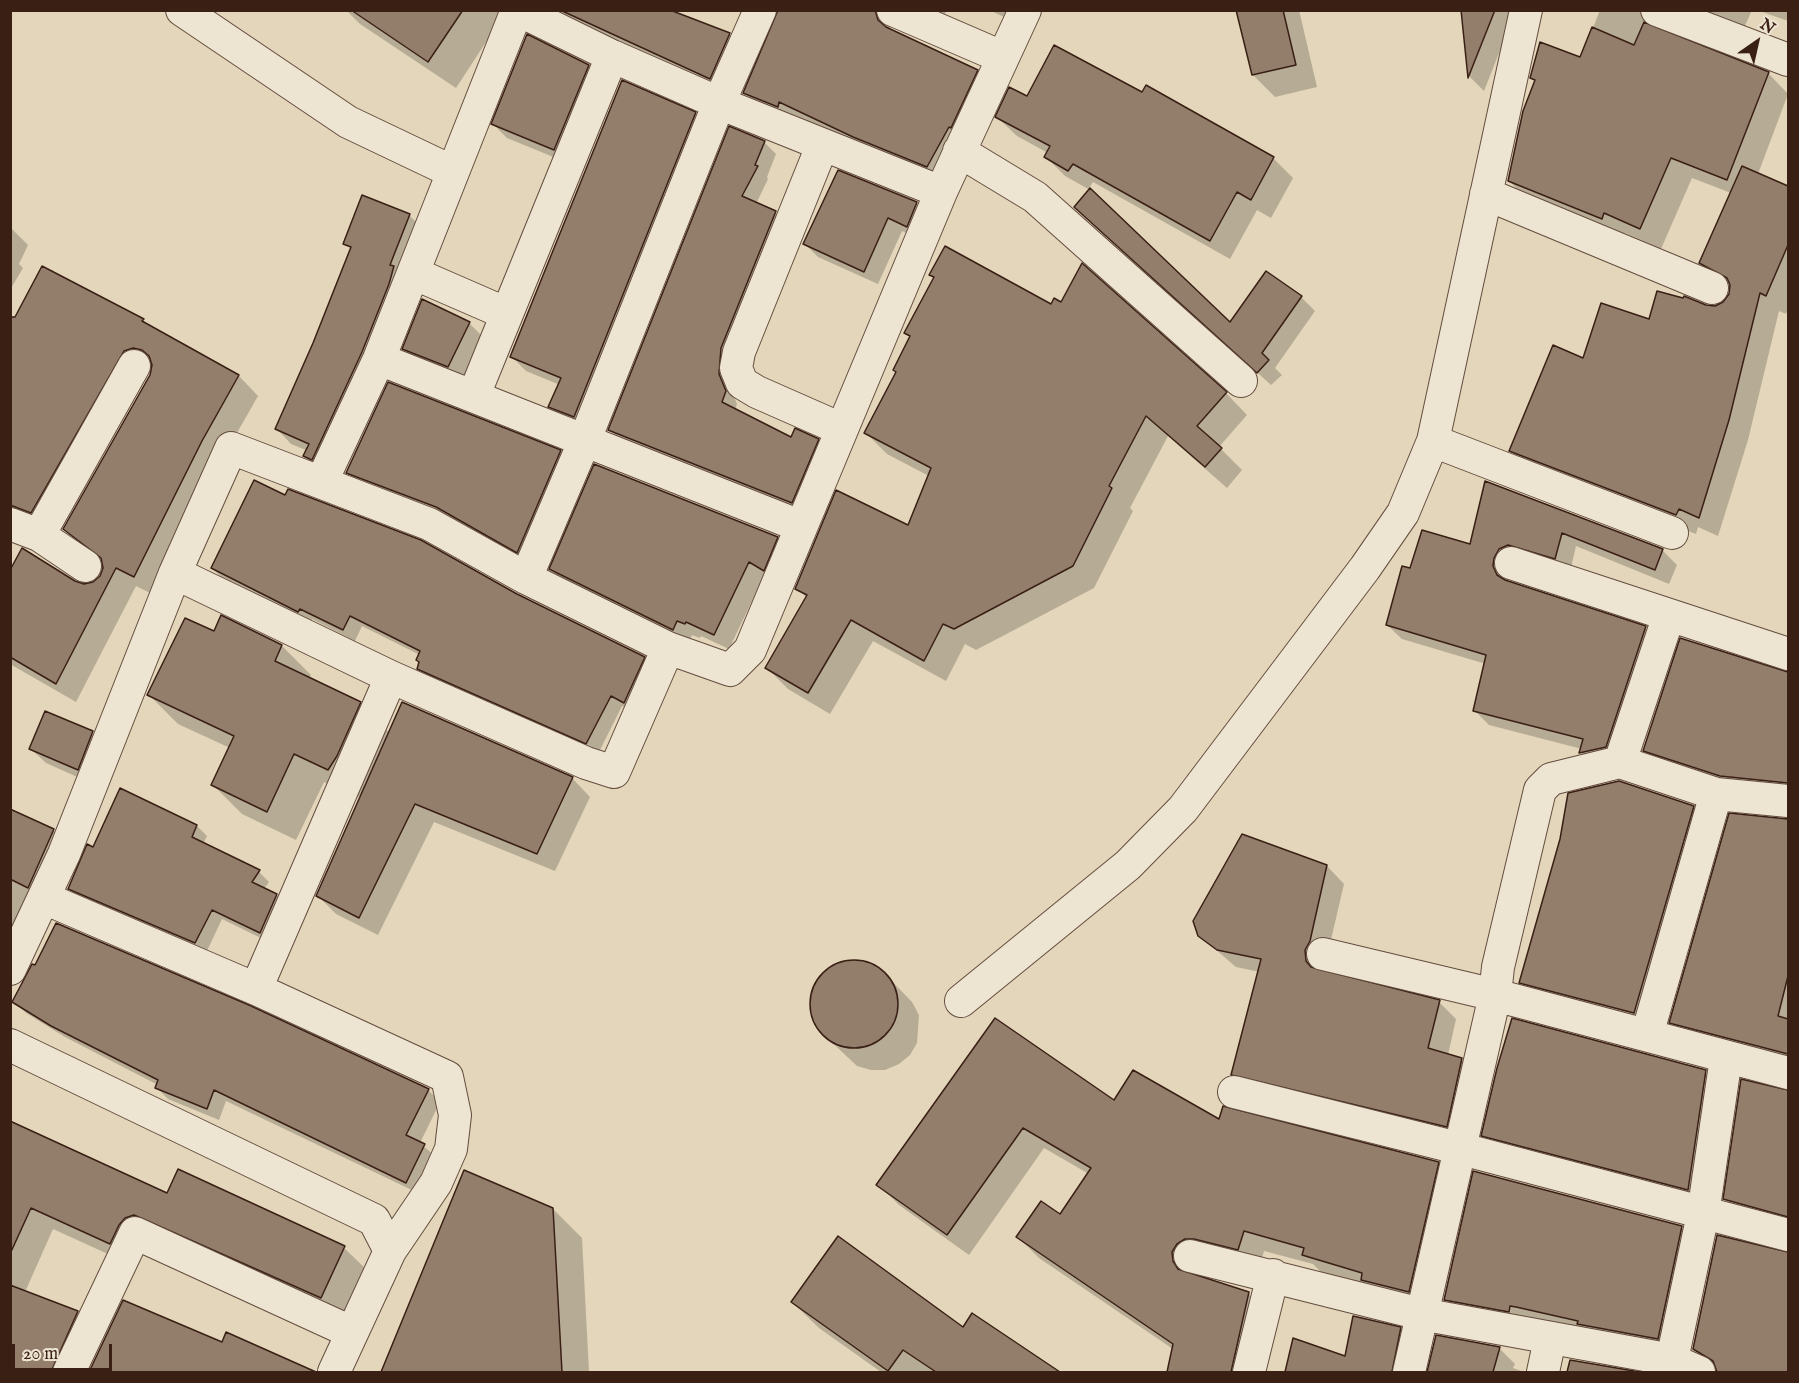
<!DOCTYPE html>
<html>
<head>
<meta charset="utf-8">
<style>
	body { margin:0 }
	#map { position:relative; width:1799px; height:1383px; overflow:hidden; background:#e4d6ba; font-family:"IM FELL English",serif }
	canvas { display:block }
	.frame { position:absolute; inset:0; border:12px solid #3a1f15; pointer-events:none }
	.north { position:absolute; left:1727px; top:12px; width:60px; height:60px; -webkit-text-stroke:4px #ede4d2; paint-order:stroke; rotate:34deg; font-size:16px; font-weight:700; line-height:24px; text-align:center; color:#3a1f15 }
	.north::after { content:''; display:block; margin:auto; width:21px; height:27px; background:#3a1f15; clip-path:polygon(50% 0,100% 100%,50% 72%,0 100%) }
	.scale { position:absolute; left:12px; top:1344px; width:100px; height:27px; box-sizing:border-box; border:3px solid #3a1f15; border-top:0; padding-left:8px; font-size:18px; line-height:21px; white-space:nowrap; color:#3a1f15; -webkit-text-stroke:4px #ede4d2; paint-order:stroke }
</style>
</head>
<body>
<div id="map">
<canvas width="1799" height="1383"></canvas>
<div class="frame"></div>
<div class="north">N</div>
<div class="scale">20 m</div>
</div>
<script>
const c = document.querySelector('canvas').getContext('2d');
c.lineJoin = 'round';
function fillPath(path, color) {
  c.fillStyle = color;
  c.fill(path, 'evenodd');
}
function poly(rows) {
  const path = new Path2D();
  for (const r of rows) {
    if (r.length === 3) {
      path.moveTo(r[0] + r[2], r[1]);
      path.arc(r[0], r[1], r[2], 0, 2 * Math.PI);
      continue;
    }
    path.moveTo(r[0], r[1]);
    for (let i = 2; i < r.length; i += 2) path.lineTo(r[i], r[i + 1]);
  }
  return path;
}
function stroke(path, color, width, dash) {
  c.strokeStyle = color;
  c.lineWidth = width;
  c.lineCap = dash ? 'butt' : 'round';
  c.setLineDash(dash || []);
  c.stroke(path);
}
const shadow = poly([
	[346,10,507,10,456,88,360,24],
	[547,10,667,10,729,34,744,49,725,93],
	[778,10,896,10,890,17,890,30,977,71,991,85,942,180,869,151,794,115,792,120,759,107,745,93],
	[920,10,947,10,943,19],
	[989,10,1028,10,1019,24],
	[1238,10,1299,10,1317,87,1275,97,1253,75],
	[1462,10,1516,10,1484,91,1470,77],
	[1600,10,1752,10,1741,35,1661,24,1660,32,1768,73,1788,94,1758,174,1788,188,1788,307,1786,314,1779,311,1748,440,1718,536,1698,527,1696,534,1530,470,1511,451,1584,360,1650,321,1705,306,1715,307,1724,303,1730,295,1731,288,1720,282,1701,263,1731,193,1692,178,1661,249,1625,233,1623,239,1530,202,1509,181,1536,82,1531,78,1581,59],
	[1757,10,1788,10,1788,21],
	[588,66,602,80,568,163,507,138,493,124],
	[1146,87,1274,159,1293,178,1271,218,1257,210,1230,259,1093,182,1089,188,1230,324,1267,273,1301,297,1315,311,1275,368,1282,375,1271,385,1076,207,1090,190,1065,176,1046,157,1048,153,1017,136,997,117,1027,98,1143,94],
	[695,114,710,129,589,431,565,421,550,406,560,385,526,371,511,356],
	[764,142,776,154,767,177,768,179,756,204,775,213,787,224,730,387,737,404,735,410,792,439,818,440,830,452,804,514,622,442,610,430],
	[363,197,410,216,424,230,320,471,305,456,308,451,291,444,277,429,315,344,351,249,345,243],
	[917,203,930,217,920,239,902,231,878,284,818,257,805,244],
	[10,227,28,245,19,264,23,268,10,290],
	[931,275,1052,306,1226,393,1247,415,1219,447,1242,470,1227,488,1168,436,1130,508,1133,511,1094,588,976,650,965,644,946,681,873,641,830,714,788,689,767,668,807,598,797,588,909,527,929,476,887,454,866,433,897,373,911,338,906,332,935,278],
	[143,320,150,327,239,376,258,396,221,461,154,595,136,586,76,702,10,664,10,573,83,585,93,584,101,576,104,563,65,529,151,375,153,367,144,370,51,531,10,512,10,333],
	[469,323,484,338,463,381,419,363,404,349],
	[560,452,577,468,534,568,364,489,348,472],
	[1486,483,1662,550,1677,565,1669,584,1576,546,1570,572,1508,573,1508,582,1645,628,1660,643,1621,761,1595,768,1581,753,1582,749,1489,725,1474,710,1486,664,1402,639,1387,625,1411,570,1471,546],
	[286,497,517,595,644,658,655,669,636,714,622,706,598,754,430,680,418,668,420,655,362,626,355,641,312,619,310,623,224,580,212,568],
	[777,538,792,553,764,576,729,649,701,636,700,638,692,635,688,644,566,584,551,569],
	[215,633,282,646,311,675,309,679,360,703,390,733,572,778,590,797,555,871,434,822,378,935,336,914,318,896,364,791,357,798,324,782,296,840,242,814,213,785,230,748,178,724,149,695],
	[1788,672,1788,796,1660,766,1644,750,1782,673],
	[92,733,107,747,93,784,46,763,31,749],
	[121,790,197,826,207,836,203,844,259,872,269,882,264,889,277,895,287,906,271,943,222,919,206,953,80,898,69,888,94,849],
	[1693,807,1708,822,1649,1027,1536,997,1521,982],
	[10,811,54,831,68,845,10,936],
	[1787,820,1788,820,1788,1065,1686,1038,1671,1022],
	[1327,866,1344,884,1323,974,1439,1002,1456,1019,1448,1055,1461,1059,1479,1077,1464,1143,1250,1092,1233,1074,1260,972,1236,967,1200,936],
	[852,960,865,962,879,968,912,1002,919,1015,917,1043,910,1055,899,1064,885,1070,871,1070,857,1066,823,1034,815,1023,811,1009,816,982,825,971],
	[14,1001,428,1090,440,1102,420,1143,436,1157,418,1193,226,1101,219,1120,168,1099,156,1087,158,1085,65,1037,26,1013],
	[995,1020,1115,1102,1438,1163,1459,1184,1429,1312,1325,1276,1313,1264,1264,1251,1259,1270,1197,1265,1193,1276,1248,1293,1269,1314,1256,1372,1168,1372,1173,1349,1039,1258,1018,1237,1061,1216,1089,1174,1044,1148,969,1255,899,1205,878,1184],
	[1705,1071,1720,1086,1703,1204,1498,1150,1483,1135],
	[1742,1081,1788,1091,1788,1227,1741,1214,1725,1199],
	[10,1122,168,1195,344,1248,366,1269,343,1319,155,1236,132,1265,53,1229,25,1292,77,1313,99,1334,81,1372,10,1372],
	[465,1172,553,1209,582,1238,589,1372,382,1372],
	[1681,1227,1695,1241,1672,1352,1460,1313,1446,1299],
	[1784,1254,1788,1254,1788,1372,1718,1372,1718,1369,1694,1349],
	[124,1302,223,1344,289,1361,301,1372,90,1372],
	[792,1302,963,1329,1049,1367,1055,1372,881,1372,819,1328],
	[1400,1329,1416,1344,1410,1372,1296,1372,1288,1365,1346,1358],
	[1437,1337,1499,1348,1515,1364,1513,1368,1524,1372,1427,1372],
	[1571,1361,1632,1372,1569,1372]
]);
const building = poly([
	[351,10,463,10,428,62,351,10],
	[560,10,670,10,730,33,710,79,560,10],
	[778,10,875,10,878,20,886,27,978,70,951,128,949,127,927,167,853,137,779,102,778,107,743,93,778,10],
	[1236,10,1283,10,1296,65,1252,75,1236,10],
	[1461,10,1495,10,1468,78,1461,10],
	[1644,22,1769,72,1727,180,1671,158,1640,229,1604,213,1602,219,1508,181,1523,111,1535,80,1530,78,1540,42,1580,57,1592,27,1634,45,1644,22],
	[527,34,589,65,554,150,491,124,527,34],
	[1054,45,1142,92,1146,85,1274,157,1251,200,1237,192,1210,241,1073,164,1068,171,1044,157,1050,146,995,117,1009,87,1027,96,1054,45],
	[622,80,696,112,574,417,548,407,561,378,510,357,622,80],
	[729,126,765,141,755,165,758,166,742,196,776,211,721,348,719,374,726,391,722,402,791,437,795,428,819,439,792,503,608,430,729,126],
	[1742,166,1788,186,1788,245,1766,296,1760,293,1729,420,1699,518,1679,509,1676,515,1509,451,1553,345,1583,358,1601,303,1649,319,1657,291,1683,298,1684,296,1706,305,1715,306,1723,302,1729,294,1730,285,1727,278,1699,263,1742,166],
	[838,170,917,202,907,227,888,218,864,272,803,244,838,170],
	[1090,188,1230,322,1266,271,1302,296,1262,353,1269,360,1257,373,1074,207,1090,188],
	[362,195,410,214,390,265,394,266,389,284,362,352,312,460,303,456,309,444,275,429,313,343,351,247,343,244,362,195],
	[945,246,1051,304,1054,298,1061,302,1082,263,1227,392,1197,426,1222,448,1205,467,1146,416,1109,486,1112,488,1073,566,954,629,943,624,924,661,851,620,808,693,765,668,807,595,795,589,836,490,908,525,931,468,864,433,896,372,893,370,910,336,904,333,934,277,929,275,945,246],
	[42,266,144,319,142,321,239,375,202,441,134,577,116,568,56,684,10,657,10,570,22,548,75,581,84,584,93,582,100,576,103,568,101,558,63,529,150,375,152,365,149,356,142,350,133,348,124,351,31,513,10,505,10,317,15,317,42,266],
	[422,299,470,322,448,367,402,349,422,299],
	[388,382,561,450,517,553,436,507,346,473,388,382],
	[594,464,778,537,764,571,749,562,714,635,686,622,685,624,677,621,673,630,549,569,594,464],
	[254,480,285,495,288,489,421,540,517,594,645,657,624,703,611,696,586,744,417,669,419,662,416,660,420,651,350,616,343,630,300,609,298,612,211,568,254,480],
	[1485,481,1663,549,1655,570,1562,533,1555,559,1508,545,1499,549,1494,558,1493,566,1497,575,1505,580,1646,626,1606,747,1579,753,1583,739,1473,711,1486,655,1386,625,1402,566,1410,568,1422,530,1470,544,1485,481],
	[221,615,282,645,275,661,361,702,337,756,328,770,294,754,267,812,211,785,234,736,147,695,185,618,214,631,221,615],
	[1680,638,1788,672,1788,783,1720,776,1643,751,1680,638],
	[402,702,573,777,537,854,415,804,359,918,316,896,402,702],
	[45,711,93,731,78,770,29,749,45,711],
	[1619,781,1694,806,1634,1013,1519,983,1560,839,1568,793,1619,781],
	[120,788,197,825,192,837,260,870,252,882,277,894,260,933,212,910,195,943,68,889,87,844,93,847,120,788],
	[10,809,54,829,28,888,10,879,10,809],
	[1729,813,1788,819,1788,976,1778,1016,1788,1019,1788,1054,1669,1023,1729,813],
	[1242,834,1327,865,1310,941,1305,950,1306,961,1311,967,1440,1000,1428,1048,1462,1058,1447,1127,1231,1075,1261,959,1217,950,1198,936,1193,921,1242,834],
	[56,923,249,1005,429,1089,406,1135,425,1144,406,1183,214,1090,207,1109,155,1088,158,1080,51,1026,12,1002,32,964,35,965,56,923],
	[854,1004,44],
	[995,1018,1114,1100,1133,1070,1219,1119,1223,1106,1439,1162,1409,1292,1361,1280,1362,1273,1302,1255,1304,1248,1244,1231,1238,1250,1194,1239,1185,1239,1177,1244,1172,1252,1173,1261,1178,1269,1249,1292,1231,1372,1167,1372,1173,1344,1016,1237,1041,1201,1060,1214,1091,1168,1023,1128,947,1235,876,1185,995,1018],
	[1512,1018,1706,1070,1688,1190,1481,1136,1497,1068,1512,1018],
	[1741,1079,1788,1090,1788,1217,1723,1199,1741,1079],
	[10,1121,167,1193,178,1169,345,1246,321,1298,134,1215,125,1218,119,1225,110,1244,31,1208,10,1254,10,1121],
	[464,1170,553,1208,562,1372,381,1372,464,1170],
	[1473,1171,1682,1226,1658,1339,1577,1324,1578,1321,1516,1307,1510,1306,1509,1312,1444,1300,1473,1171],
	[1717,1235,1788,1252,1788,1372,1717,1372,1713,1361,1693,1349,1717,1235],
	[838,1236,963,1327,972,1313,1060,1372,936,1372,903,1350,888,1371,791,1302,838,1236],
	[10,1285,78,1311,51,1372,10,1372,10,1285],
	[123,1300,222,1342,226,1332,316,1372,89,1372,123,1300],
	[1353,1316,1401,1327,1392,1372,1285,1372,1293,1338,1345,1356,1353,1316],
	[1436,1335,1500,1347,1493,1372,1427,1372,1436,1335],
	[1570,1360,1640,1372,1567,1372,1570,1360]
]);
const minor = poly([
	[182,10,348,122,453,172,517,10],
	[518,10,612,56,719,103,941,192],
	[893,10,1002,57],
	[1657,10,1788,60],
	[822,146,739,352,736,368,742,383,757,392,841,429],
	[959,151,1035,197,1241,381],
	[1486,194,1712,288],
	[413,273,505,313],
	[379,359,800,526],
	[474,395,612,56],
	[1433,441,1672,533],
	[322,481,379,359,453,172],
	[10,524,39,535,85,566],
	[39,535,134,366],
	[1511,563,1788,654],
	[175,573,391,677,586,763,614,772,668,648],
	[526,578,584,442,719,103,760,10],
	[1620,762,1669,615],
	[44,898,256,989,447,1077,455,1115,451,1149,436,1183,390,1251],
	[1323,954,1495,995,1788,1073],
	[10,969,64,854,175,573,231,448,429,524,526,578,668,648,730,670,750,650,941,192,1025,10],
	[256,989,391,677],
	[961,1001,1128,865,1183,809,1365,568,1403,513,1433,441,1526,10],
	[1647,1035,1716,794],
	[10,1045,374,1220,390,1251,334,1372],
	[1234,1092,1458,1148,1788,1235],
	[1190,1256,1421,1314,1672,1360,1699,1372],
	[1672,1360,1703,1214,1726,1058],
	[69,1372,135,1233,351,1332],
	[1249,1372,1273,1275],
	[1409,1372,1495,995,1498,967,1540,790,1551,779,1620,762,1716,794,1788,801],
	[1543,1372,1550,1339]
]);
fillPath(shadow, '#0003');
fillPath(building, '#927e6b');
stroke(building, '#3a1f15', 1.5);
stroke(minor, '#644d3e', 34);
stroke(minor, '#ede4d2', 32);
</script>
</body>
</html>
